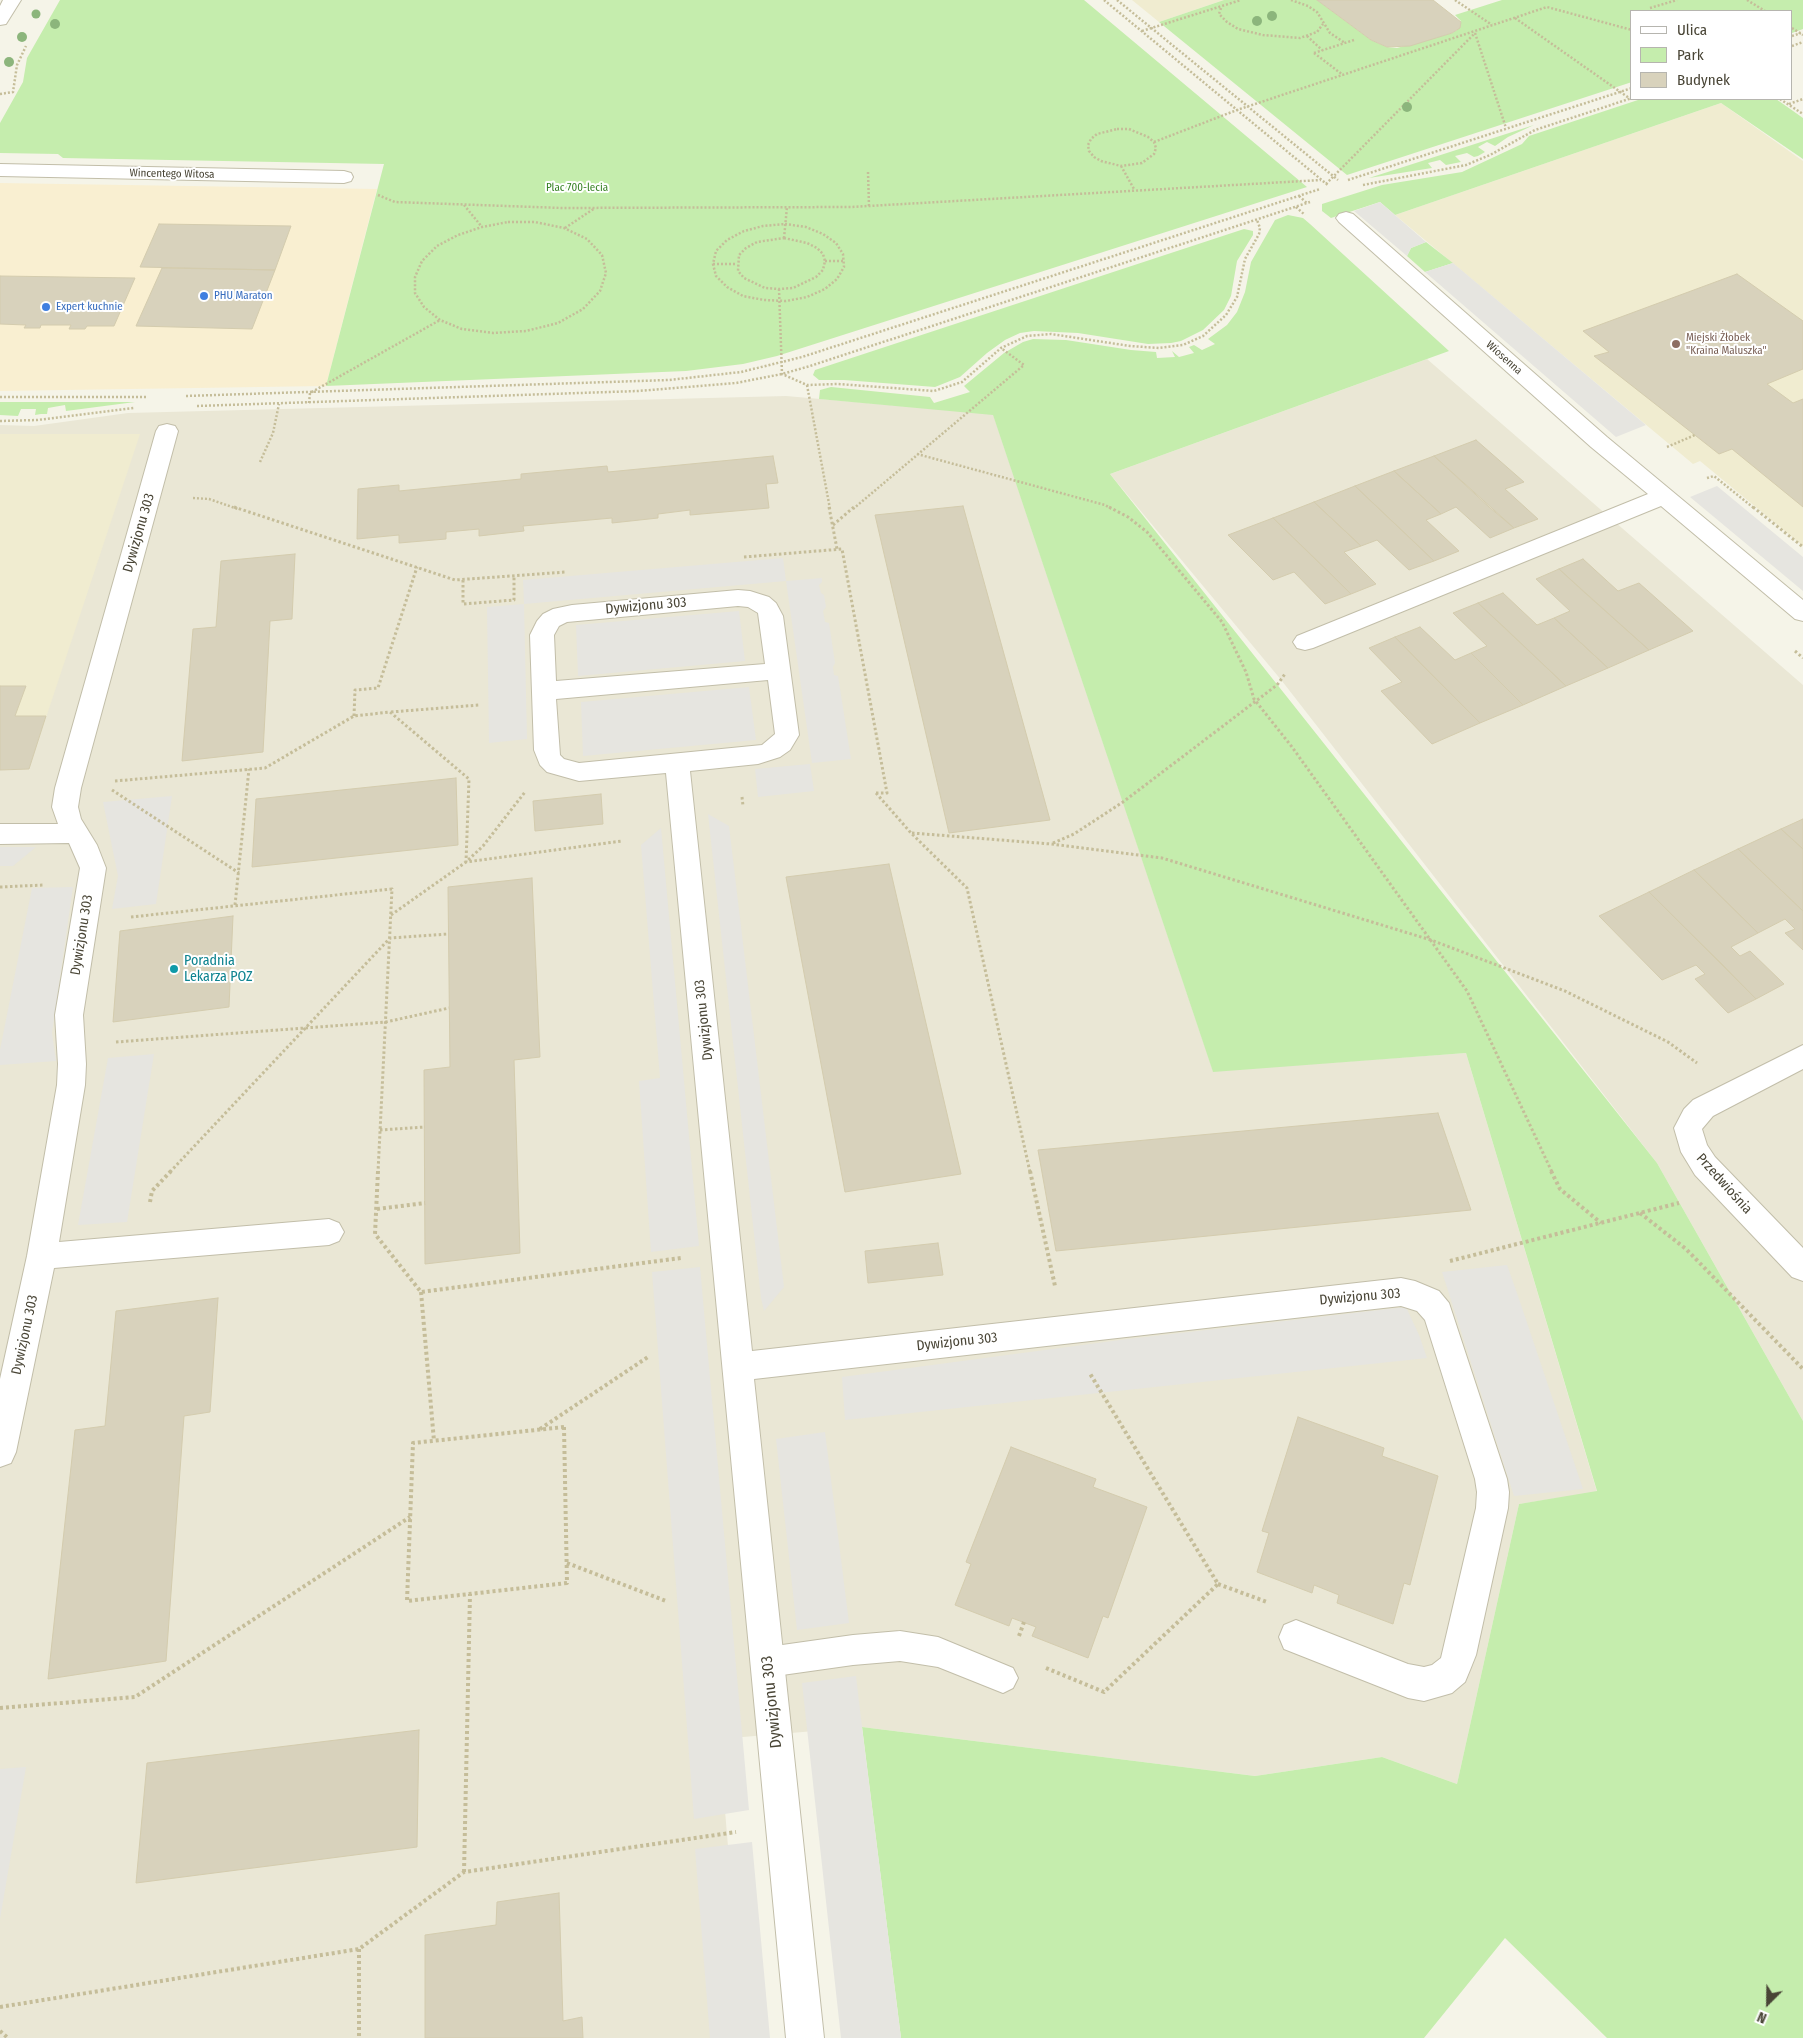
<!DOCTYPE html>
<html>
<head>
<meta charset="utf-8">
<style>
	body { margin:0 }
	#map { position:relative; width:1803px; height:2038px; overflow:hidden; background:#f5f4e8; font-family:"Fira Sans Condensed",sans-serif }
	canvas { display:block }
	.legend { position:absolute; left:1630px; top:10px; width:162px; height:90px; box-sizing:border-box; background:#fff; border:1px solid #b6b5af; margin:0; padding:6px 9px; list-style:none; font-size:15px; color:#494536 }
	.legend li { display:flex; align-items:center; gap:10px; height:25px }
	.legend b { width:25px; border:1px solid #b6b5af }
	.north { position:absolute; left:1743px; top:1978px; width:50px; height:50px; -webkit-text-stroke:4px #fff; paint-order:stroke; rotate:203deg; font-size:14px; font-weight:700; line-height:20px; text-align:center; color:#494536 }
	.north::after { content:''; display:block; margin:auto; width:18px; height:22px; background:#494536; clip-path:polygon(50% 0,100% 100%,50% 72%,0 100%) }
</style>
</head>
<body>
<div id="map">
<canvas width="1803" height="2038"></canvas>
<ul class="legend">
<li><b style="height:6px;background:#fff"></b>Ulica</li>
<li><b style="height:14px;background:#c5edad"></b>Park</li>
<li><b style="height:14px;background:#d8d2bc"></b>Budynek</li>
</ul>
<div class="north">N</div>
</div>
<script>
const c = document.querySelector('canvas').getContext('2d');
c.lineJoin = 'round';
function fillPath(path, color) {
  c.fillStyle = color;
  c.fill(path, 'evenodd');
}
function poly(rows) {
  const path = new Path2D();
  for (const r of rows) {
    path.moveTo(r[0], r[1]);
    for (let i = 2; i < r.length; i += 2) path.lineTo(r[i], r[i + 1]);
  }
  return path;
}
function stroke(path, color, width, dash) {
  c.strokeStyle = color;
  c.lineWidth = width;
  c.lineCap = dash ? 'butt' : 'round';
  c.setLineDash(dash || []);
  c.stroke(path);
}
function label(font, color, halo, rows, align = 'center') {
  c.font = font + ' "Fira Sans Condensed",sans-serif';
  c.lineWidth = 4;
  c.setLineDash([]);
  c.textBaseline = 'middle';
  c.strokeStyle = halo;
  c.fillStyle = color;
  for (const [text, x, y, turn = 0] of rows) {
    c.save();
    c.translate(x, y);
    c.rotate((+turn || 0) * Math.PI / 180);
    c.textAlign = isNaN(turn) ? turn : align;
    if (halo) c.strokeText(text, 0, 0);
    c.fillText(text, 0, 0);
    c.restore();
  }
}
const residential = poly([
	[1427,359,1803,685,1803,1421,1657,1163,1282,681,1110,474],
	[786,396,993,414,1213,1071,1466,1053,1597,1492,1519,1504,1457,1784,1382,1757,1255,1776,862,1727,719,1739,744,2038,0,2038,0,425,34,426,128,413]
]);
const commercial = poly([
	[0,183,377,189,326,386,0,391]
]);
const education = poly([
	[1132,0,1224,0,1159,22],
	[1721,103,1803,161,1803,546,1700,461,1693,464,1395,215],
	[0,434,140,434,29,769,0,770]
]);
const green = poly([
	[60,0,1084,0,1307,187,777,356,743,364,686,371,326,386,384,164,63,158,58,154,0,153,0,123,23,82,27,58],
	[1224,0,1317,0,1371,40,1387,47,1397,48,1452,33,1457,30,1461,21,1455,15,1502,0,1803,0,1803,29,1792,33,1792,11,1632,11,1632,82,1347,175,1159,22],
	[1641,99,1776,99,1803,118,1803,159,1721,103,1395,215,1380,202,1331,218,1322,211,1322,204,1382,185,1462,172,1522,144,1529,136],
	[1534,125,1508,137,1495,146,1487,142,1478,147,1485,152,1478,156,1474,157,1467,153,1455,156,1461,162,1446,165,1440,160,1428,163,1432,168,1369,178],
	[1288,215,1303,218,1310,224,1449,351,1110,474,1657,1163,1803,1421,1803,2038,1607,2038,1505,1938,1424,2038,901,2038,862,1727,1255,1776,1382,1757,1457,1784,1519,1504,1597,1491,1466,1053,1213,1072,993,415,819,399,820,390,831,387,930,397,934,403,970,392,964,386,1004,353,1023,342,1033,339,1066,340,1131,350,1156,352,1157,358,1175,357,1172,351,1179,357,1194,353,1189,347,1194,345,1202,350,1215,344,1208,339,1227,325,1237,312,1245,292,1251,262,1275,220],
	[1244,229,1253,231,1253,235,1237,261,1231,296,1224,310,1203,330,1181,341,1171,343,1148,344,1078,333,1034,331,1020,333,1005,340,987,353,960,377,935,387,844,380,819,380,813,375,815,370],
	[1426,242,1453,263,1425,272,1407,256,1411,248],
	[0,402,135,402,66,411,65,405,48,408,47,414,41,414,35,415,36,409,21,409,18,416,0,415]
]);
const parking = poly([
	[1380,202,1395,215,1426,242,1411,248,1407,256,1354,211],
	[1453,263,1646,425,1616,437,1425,272],
	[1717,486,1803,557,1803,591,1690,497],
	[783,558,786,581,822,578,822,582,819,585,821,593,824,595,826,607,823,611,825,622,829,623,835,663,833,667,834,675,838,676,851,759,812,763,786,581,524,604,527,739,489,743,487,607,524,604,523,580],
	[739,611,745,661,578,676,576,625],
	[749,687,756,740,583,756,581,702],
	[810,764,814,791,758,797,755,769],
	[172,796,156,904,112,909,118,876,103,802],
	[708,814,729,826,784,1287,764,1311,761,1298],
	[661,828,699,1246,651,1252,639,1081,660,1078,641,845],
	[0,847,36,847,13,866,0,866],
	[73,887,52,1033,56,1061,0,1065,0,1050,32,888],
	[154,1054,127,1222,78,1225,108,1058],
	[1507,1265,1518,1296,1583,1489,1514,1496,1442,1272],
	[700,1267,749,1810,694,1819,652,1272],
	[1406,1307,1419,1335,1427,1358,845,1420,842,1377,1120,1340],
	[825,1432,849,1623,797,1630,776,1439],
	[856,1676,862,1727,901,2038,841,2038,802,1683],
	[26,1767,0,1919,0,1769],
	[752,1842,770,2038,710,2038,695,1849]
]);
const building = poly([
	[1317,0,1433,0,1461,22,1460,28,1452,33,1410,46,1387,47,1371,40,1317,0],
	[159,224,291,226,275,270,140,267,159,224],
	[162,268,275,270,252,329,136,326,162,268],
	[1737,274,1803,321,1803,369,1767,384,1793,403,1803,399,1803,507,1732,449,1719,454,1594,356,1609,352,1583,331,1737,274],
	[0,276,135,278,114,326,87,326,85,329,69,329,71,325,41,325,40,328,24,328,26,325,0,324,0,276],
	[1476,440,1524,482,1505,489,1538,519,1514,528,1434,456,1476,440],
	[773,456,778,483,766,484,769,508,690,515,690,510,658,514,658,518,612,523,612,518,523,526,524,531,479,536,479,529,446,532,446,539,399,543,399,535,357,539,358,489,399,485,399,491,521,479,521,474,607,466,608,472,773,456],
	[1434,456,1489,507,1514,528,1490,538,1456,507,1441,514,1394,471,1434,456],
	[1394,471,1441,514,1426,520,1459,551,1434,561,1355,486,1394,471],
	[1355,486,1410,538,1434,561,1409,570,1377,540,1361,546,1314,502,1355,486],
	[1314,502,1361,546,1344,552,1376,584,1351,594,1273,518,1314,502],
	[963,506,1050,820,949,833,875,515,963,506],
	[1273,518,1328,571,1351,594,1325,604,1294,572,1273,580,1228,535,1273,518],
	[295,554,292,619,270,621,263,752,182,761,193,629,216,627,221,561,295,554],
	[1583,559,1618,591,1639,583,1693,631,1649,650,1559,569,1583,559],
	[1559,569,1585,593,1649,650,1608,668,1554,618,1570,611,1536,579,1559,569],
	[1503,593,1537,625,1554,618,1608,668,1566,686,1478,603,1503,593],
	[1478,603,1504,627,1566,686,1523,705,1471,653,1487,646,1453,613,1478,603],
	[1420,627,1455,660,1471,653,1523,705,1480,723,1395,637,1420,627],
	[1395,637,1419,662,1480,723,1432,744,1381,691,1402,682,1369,648,1395,637],
	[0,686,26,686,15,716,46,716,29,769,0,770,0,686],
	[456,778,458,845,252,867,256,799,456,778],
	[601,794,603,824,535,831,533,801,601,794],
	[1803,819,1803,849,1781,829,1803,819],
	[1781,829,1803,849,1803,911,1738,849,1781,829],
	[1738,849,1803,911,1803,950,1785,933,1795,929,1785,919,1758,933,1694,870,1738,849],
	[889,864,961,1174,845,1192,786,877,889,864],
	[1694,870,1758,933,1731,947,1740,956,1750,951,1784,984,1756,999,1649,892,1694,870],
	[532,878,540,1057,514,1060,520,1253,425,1264,424,1070,450,1067,448,887,532,878],
	[1649,892,1723,965,1756,999,1728,1013,1695,979,1705,974,1696,965,1662,980,1599,916,1649,892],
	[233,916,229,1007,113,1022,120,931,233,916],
	[1438,1113,1471,1210,1056,1251,1038,1150,1438,1113],
	[938,1243,943,1275,868,1283,865,1251,938,1243],
	[218,1298,210,1412,184,1416,166,1661,48,1679,75,1430,105,1426,116,1311,218,1298],
	[1298,1417,1384,1448,1382,1456,1438,1476,1410,1585,1404,1583,1393,1624,1337,1603,1339,1595,1314,1585,1312,1593,1257,1572,1269,1533,1262,1531,1298,1417],
	[1011,1447,1096,1479,1093,1487,1147,1507,1108,1618,1103,1616,1088,1658,1032,1636,1036,1627,1012,1618,1009,1626,955,1605,971,1564,966,1562,1011,1447],
	[419,1730,417,1847,136,1883,147,1763,419,1730],
	[559,1893,563,2021,582,2017,583,2038,425,2038,425,1935,496,1925,497,1902,559,1893]
]);
const pathFar2 = poly([
	[1104,0,1329,186],
	[1117,0,1338,180],
	[1291,0,1308,6,1317,12,1330,33,1345,43],
	[1455,0,1492,25],
	[1747,0,1765,11],
	[1221,8,1219,14,1227,22,1238,29,1263,35,1300,38,1317,32,1323,24],
	[1650,8,1677,0],
	[1515,18,1629,98],
	[1792,28,1803,35],
	[1142,31,1241,0],
	[1475,33,1506,128],
	[1307,36,1322,50],
	[1792,36,1801,33],
	[1792,46,1803,42],
	[1314,53,1354,40],
	[1314,53,1343,75],
	[0,94,13,92,17,65,26,46],
	[1780,99,1803,114],
	[1789,104,1803,99],
	[1117,129,1129,129,1148,137,1154,142,1156,148,1154,154,1142,163,1121,166,1101,161,1094,157,1089,151,1088,145,1091,139,1097,134,1117,129],
	[1154,142,1237,110,1547,7,1632,30],
	[1121,166,1134,189],
	[868,172,869,206],
	[1348,180,1632,88],
	[1326,184,1475,33],
	[1363,185,1466,165,1490,155,1535,130,1632,98],
	[378,195,395,202,562,208,851,207,1321,180],
	[1299,196,1308,204],
	[464,205,482,227],
	[1296,207,1305,215],
	[508,222,535,222,564,228,587,239,602,255,606,273,600,291,583,309,558,323,526,331,493,333,462,329,440,320,424,307,415,293,415,277,422,261,437,246,458,235,482,227,508,222],
	[785,224,806,227,823,234,836,243,843,254,844,267,837,279,825,289,807,297,786,301,764,300,743,296,727,287,716,276,713,264,716,251,727,240,744,231,763,226,785,224],
	[565,228,595,208],
	[784,238,807,243,817,248,823,254,825,261,823,270,816,277,793,288,779,289,765,288,744,278,738,271,739,255,746,248,757,242,784,238],
	[784,238,787,207],
	[825,261,844,261],
	[713,264,737,264],
	[779,289,782,374,807,385,838,384,934,391,962,382,1001,348,1027,336,1051,334,1130,346,1159,348,1183,345,1203,336,1226,315,1237,297,1245,259,1259,234,1260,228,1257,220],
	[807,385,830,509],
	[186,396,669,380,741,372,802,357,1320,189],
	[0,397,147,397],
	[309,403,310,393,440,320],
	[197,406,638,391,736,383,782,374,810,366,1310,202],
	[0,421,37,420,134,408],
	[1667,447,1695,435],
	[917,454,1105,505,1112,509],
	[260,462,273,433,279,404],
	[1707,478,1714,476,1755,509],
	[193,498,209,499,238,509],
	[853,509,1024,365,1001,348]
]);
const pathFar1 = poly([
	[234,507,455,580,566,572],
	[829,507,837,549],
	[1109,507,1128,517,1147,532,1222,622,1246,672,1254,699,1292,747,1467,991,1552,1172],
	[1753,507,1803,547],
	[833,525,854,507],
	[744,557,842,549,887,793,876,793],
	[463,580,463,604,514,600,514,576],
	[1795,651,1803,658],
	[391,712,479,705],
	[354,716,355,690,378,688,417,567],
	[115,781,265,768,354,716,390,712,469,779,466,862,622,841],
	[112,790,239,873],
	[876,793,911,833,967,888,1030,1172],
	[742,797,743,806],
	[912,833,1051,844,1162,858,1431,940,1565,991,1668,1042,1697,1063],
	[1053,843,1074,834,1123,802,1277,685,1285,674],
	[0,887,44,885],
	[235,905,249,769],
	[391,915,466,862,483,846,525,792],
	[131,917,392,889,378,1172],
	[116,1042,386,1022,449,1008],
	[380,1130,425,1127],
	[170,1172,390,938,448,934]
]);
const path = poly([
	[378,1171,375,1234,421,1292,681,1258],
	[1030,1171,1055,1286],
	[1551,1171,1560,1189,1601,1223],
	[150,1202,152,1191,171,1171],
	[377,1209,425,1203],
	[1640,1213,1686,1249,1803,1369],
	[1450,1261,1679,1203],
	[421,1292,434,1441],
	[564,1427,567,1583,407,1601,413,1443,564,1427],
	[540,1429,648,1357],
	[567,1563,666,1601],
	[1218,1584,1267,1602],
	[1019,1636,1024,1622],
	[1046,1668,1104,1692,1218,1584,1089,1372],
	[0,1708,135,1697,410,1517],
	[464,1872,470,1594],
	[359,1949,359,2038],
	[0,2007,359,1949,464,1872,736,1832],
	[0,2031,8,2038]
]);
const service = poly([
	[900,1631,938,1637,1013,1668,1018,1678,1013,1688,1003,1693,938,1667,900,1661,853,1665,768,1677,758,1672,753,1662,758,1652,768,1647,853,1635,900,1631]
]);
const minor = poly([
	[3,0,21,0,6,24,0,25,0,6,3,0],
	[0,164,344,171,351,173,353,177,351,181,344,183,0,176,0,164],
	[1346,212,1353,214,1607,437,1803,600,1803,621,1795,619,1661,506,1313,648,1305,650,1297,648,1293,642,1297,636,1648,494,1591,447,1339,222,1336,218,1339,214,1346,212],
	[167,424,175,426,178,431,81,788,78,807,81,819,97,845,106,868,83,1015,86,1064,85,1085,59,1242,329,1219,339,1223,344,1232,339,1241,329,1245,54,1268,16,1452,11,1463,0,1467,0,1379,27,1256,57,1085,58,1064,55,1015,80,868,69,843,0,844,0,824,58,824,52,807,55,788,156,431,159,426,167,424],
	[738,590,750,591,769,597,776,603,783,616,799,735,790,750,780,757,758,764,690,771,752,1351,1401,1278,1415,1281,1439,1291,1449,1303,1507,1479,1509,1492,1508,1508,1476,1655,1470,1670,1465,1682,1452,1693,1424,1701,1408,1698,1284,1649,1279,1637,1284,1625,1296,1620,1408,1664,1424,1667,1432,1665,1441,1658,1476,1508,1477,1492,1475,1479,1425,1320,1417,1311,1401,1306,754,1379,824,2038,786,2038,666,773,579,781,547,772,540,765,534,750,530,635,537,621,543,614,553,609,572,605,738,590],
	[738,606,748,607,758,613,765,664,556,681,554,635,559,626,567,622,738,606],
	[768,680,775,734,762,745,579,763,564,759,560,755,556,699,768,680],
	[1803,1045,1803,1069,1713,1116,1702,1129,1707,1145,1715,1157,1803,1248,1803,1281,1792,1277,1695,1175,1681,1152,1674,1128,1684,1109,1693,1100,1803,1045]
]);
const trees = [
	[36,14,4.5],
	[1272,16,5],
	[1257,21,5],
	[55,24,5],
	[22,37,5],
	[9,62,5],
	[1407,107,5]
];
const markers = [
	[204,296,5,"#3f7fe0"],
	[46,307,5,"#3f7fe0"],
	[1676,344,5,"#8d6e63"],
	[174,969,5,"#0f9aa8"]
];
const farStreetnames = [
	["Wincentego Witosa",172,174,1],
	["Wiosenna",1504,358,42]
];
const farParknames = [
	["Plac 700-lecia",577,188]
];
const farShopnames = [
	["PHU Maraton",214,296],
	["Expert kuchnie",56,307]
];
const farEducationnames = [
	["Miejski Żłobek",1686,338],
	["\"Kraina Maluszka\"",1686,351]
];
const streetNames = [
	["Dywizjonu 303",139,533,-74],
	["Dywizjonu 303",646,606,-5],
	["Dywizjonu 303",82,935,-81],
	["Dywizjonu 303",704,1020,-96],
	["Przedwiośnia",1724,1184,48],
	["Dywizjonu 303",1360,1297,-5],
	["Dywizjonu 303",25,1335,-78],
	["Dywizjonu 303",957,1342,-6]
];
const cultureNames = [
	["Poradnia",184,961],
	["Lekarza POZ",184,977]
];
const nearStreetnames = [
	["Dywizjonu 303",772,1702,-96]
];
fillPath(residential, '#eae7d5');
fillPath(commercial, '#f9efd1');
fillPath(education, '#f0ecd0');
fillPath(green, '#c5edad');
fillPath(parking, '#e6e5e0');
fillPath(building, '#d8d2bc');
stroke(building, '#d4ccae', 1);
stroke(service, '#c2bea9', 2);
stroke(minor, '#c2bea9', 2);
stroke(pathFar2, '#c5bd99', 2.5, [2, 2]);
stroke(pathFar1, '#c5bd99', 3, [2.5, 2.5]);
stroke(path, '#c5bd99', 4, [3, 3]);
fillPath(service, '#fff');
fillPath(minor, '#fff');
c.fillStyle = '#8cb57c';
for (const [x, y, r] of trees) {
  c.beginPath();
  c.arc(x, y, r, 0, 2 * Math.PI);
  c.fill();
}
for (const [x, y, r, color] of markers) {
  const dot = new Path2D();
  dot.arc(x, y, r, 0, 2 * Math.PI);
  c.fillStyle = color;
  c.fill(dot);
  stroke(dot, '#fff', 2);
}
label('11px', '#494536', '#fff', farStreetnames);
label('11px', '#368123', '#fff', farParknames);
label('11px', '#366cbe', '#fff', farShopnames, 'left');
label('11px', '#785e54', '#fff', farEducationnames, 'left');
label('14px', '#494536', '#fff', streetNames);
label('14px', '#0d838f', '#fff', cultureNames, 'left');
label('16px', '#494536', '#fff', nearStreetnames);
</script>
</body>
</html>
